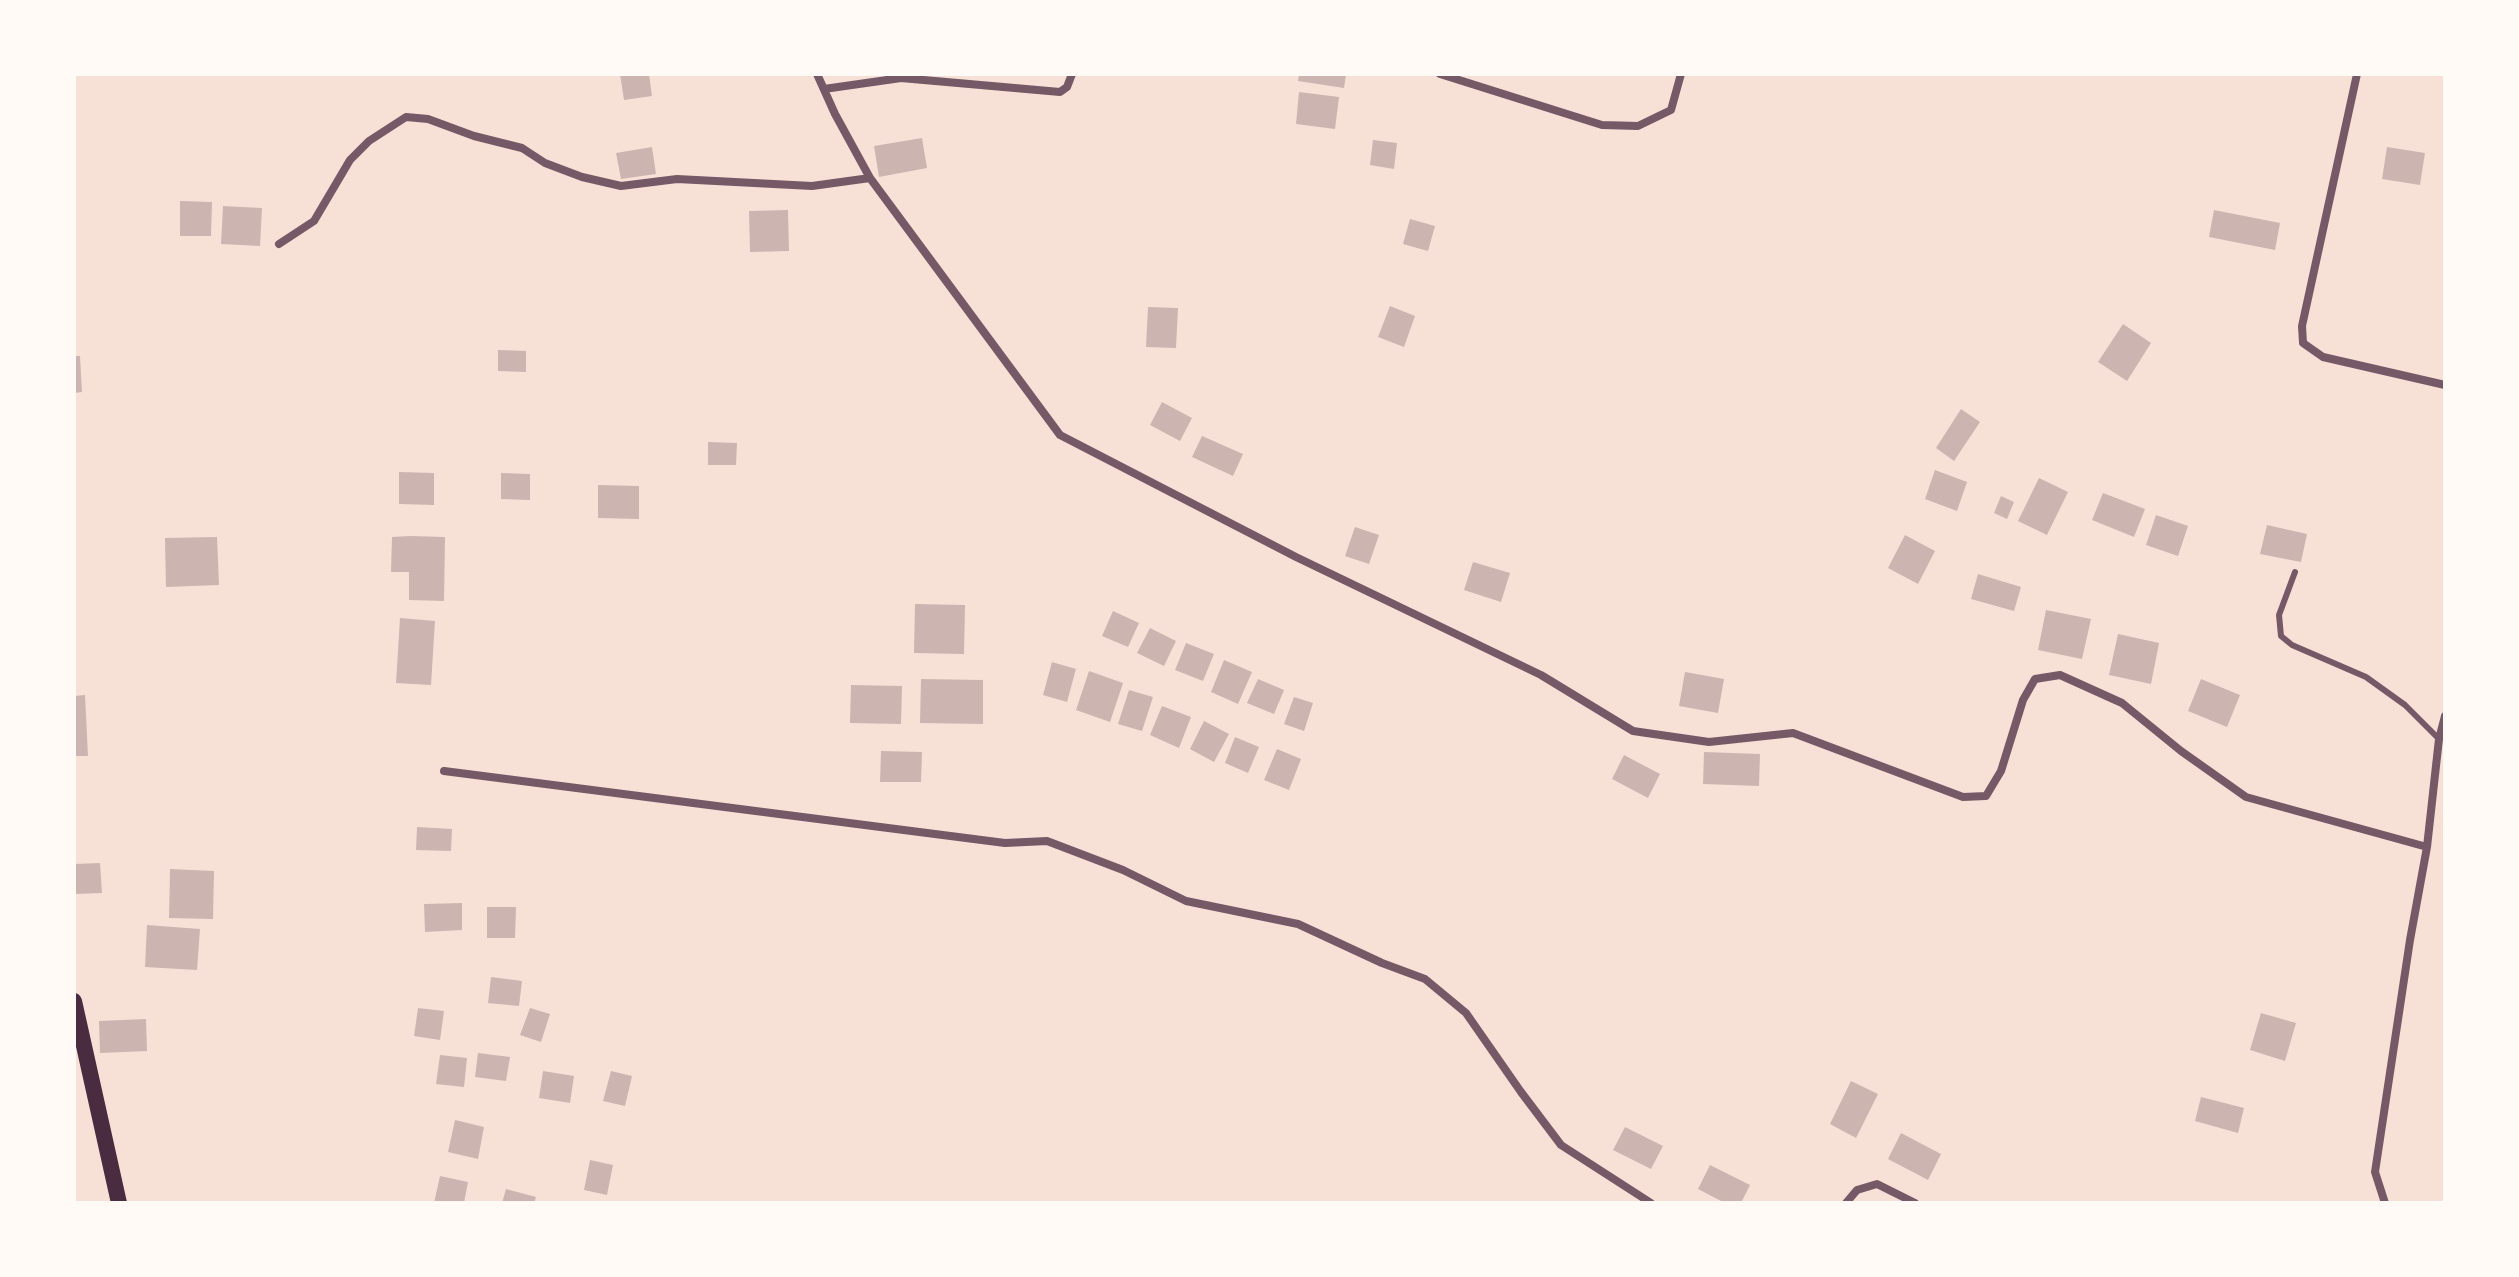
<!DOCTYPE html>
<html>
<head>
<meta charset="utf-8">
<style>
	body { margin:0 }
	#map { position:relative; width:2519px; height:1277px; overflow:hidden; background:#f7e1d7; font-family:Cabin,sans-serif }
	canvas { display:block }
	.frame { position:absolute; inset:0; border:76px solid #fffaf5; pointer-events:none }
</style>
</head>
<body>
<div id="map">
<canvas width="2519" height="1277"></canvas>
<div class="frame"></div>
</div>
<script>
const c = document.querySelector('canvas').getContext('2d');
c.lineJoin = 'round';
function fillPath(path, color) {
  c.fillStyle = color;
  c.fill(path, 'evenodd');
}
function poly(rows) {
  const path = new Path2D();
  for (const r of rows) {
    path.moveTo(r[0], r[1]);
    for (let i = 2; i < r.length; i += 2) path.lineTo(r[i], r[i + 1]);
  }
  return path;
}
function stroke(path, color, width, dash) {
  c.strokeStyle = color;
  c.lineWidth = width;
  c.lineCap = dash ? 'butt' : 'round';
  c.setLineDash(dash || []);
  c.stroke(path);
}
const building = poly([
	[620,74,649,74,652,96,624,100],
	[1299,74,1346,74,1344,88,1298,81],
	[1299,92,1339,97,1335,129,1296,124],
	[922,138,927,168,879,177,874,146],
	[1373,140,1397,143,1394,169,1370,165],
	[652,147,656,174,621,179,616,153],
	[2387,147,2425,153,2420,185,2382,179],
	[180,201,212,202,211,236,180,236],
	[223,206,262,208,260,246,221,244],
	[788,210,789,251,750,252,749,211],
	[2214,210,2280,223,2275,250,2209,237],
	[1410,219,1435,226,1428,251,1403,244],
	[1390,306,1415,316,1404,347,1378,337],
	[1148,307,1178,308,1176,348,1146,347],
	[2123,324,2151,343,2127,381,2098,362],
	[498,350,526,351,526,372,498,371],
	[74,356,80,356,82,392,74,393],
	[1162,402,1192,418,1180,441,1150,425],
	[1961,409,1980,422,1954,461,1936,448],
	[1202,436,1243,454,1233,476,1192,457],
	[708,442,737,443,736,465,708,465],
	[1935,470,1967,482,1957,511,1925,499],
	[399,472,434,473,434,505,399,504],
	[501,473,530,474,530,500,501,499],
	[2039,478,2068,492,2047,535,2018,521],
	[598,485,639,486,639,519,598,518],
	[2103,493,2145,509,2134,537,2092,520],
	[2001,496,2014,502,2007,519,1994,513],
	[2156,515,2188,526,2178,556,2146,545],
	[2267,525,2307,534,2301,562,2260,554],
	[1355,527,1379,535,1369,564,1345,556],
	[1905,535,1935,551,1918,584,1888,568],
	[410,536,445,537,444,601,409,600,409,572,391,572,392,537],
	[217,537,219,585,166,587,165,538],
	[1473,562,1510,573,1501,602,1464,590],
	[1978,574,2021,587,2014,611,1971,599],
	[915,604,965,605,964,654,914,653],
	[2046,610,2091,619,2082,659,2038,650],
	[1113,611,1139,623,1128,647,1102,636],
	[400,618,435,621,431,685,396,683],
	[1150,628,1176,641,1164,666,1137,653],
	[2118,634,2159,643,2151,684,2109,675],
	[1186,643,1214,654,1203,681,1175,670],
	[1224,660,1252,672,1238,704,1211,692],
	[1052,662,1076,669,1067,702,1043,695],
	[1089,671,1123,683,1110,722,1076,710],
	[1685,672,1724,679,1718,713,1679,706],
	[921,679,983,680,983,724,920,723],
	[1258,679,1284,690,1274,714,1247,703],
	[2201,679,2240,695,2227,727,2188,711],
	[851,685,902,686,901,724,850,723],
	[1129,690,1153,697,1142,731,1118,724],
	[85,695,88,756,74,756,74,696],
	[1294,697,1313,703,1304,731,1284,724],
	[1162,706,1191,717,1179,748,1150,735],
	[1204,721,1229,734,1214,762,1190,749],
	[1235,737,1259,747,1248,773,1225,763],
	[1277,749,1301,759,1289,790,1264,780],
	[881,751,922,752,921,782,880,782],
	[1704,752,1760,754,1759,786,1703,784],
	[1624,755,1660,774,1648,798,1612,779],
	[417,827,452,829,451,851,416,850],
	[100,863,102,893,74,894,74,864],
	[170,869,214,871,213,919,169,918],
	[462,903,462,930,425,932,424,904],
	[487,907,516,907,515,938,487,938],
	[147,925,200,929,197,970,145,967],
	[491,977,522,981,519,1006,488,1003],
	[418,1008,444,1011,440,1040,414,1036],
	[530,1008,550,1014,541,1042,520,1035],
	[2261,1013,2296,1023,2285,1061,2250,1050],
	[146,1019,147,1051,100,1053,99,1021],
	[478,1053,510,1057,506,1081,475,1077],
	[440,1055,467,1058,464,1087,436,1084],
	[543,1071,574,1076,570,1103,539,1098],
	[611,1071,632,1076,625,1106,603,1101],
	[1851,1081,1878,1094,1856,1138,1830,1124],
	[2201,1097,2244,1108,2238,1133,2195,1121],
	[455,1120,484,1127,478,1159,448,1152],
	[1625,1127,1663,1146,1651,1169,1613,1150],
	[1901,1133,1941,1154,1928,1180,1888,1159],
	[590,1160,613,1165,607,1195,584,1190],
	[1710,1165,1750,1185,1741,1203,1725,1203,1698,1189],
	[440,1176,468,1182,464,1203,434,1203],
	[506,1189,536,1197,534,1203,502,1203]
]);
const service = poly([
	[2295,572,2279,615,2281,636,2292,645,2366,677,2405,705,2439,739]
]);
const minor = poly([
	[817,74,835,114,870,178,1060,435,1296,557,1541,675,1633,731,1709,742,1793,733,1963,797,1986,796,2001,771,2023,700,2035,679,2060,675,2122,703,2181,751,2246,797,2427,847],
	[1440,74,1602,125,1638,126,1671,110,1681,74],
	[2357,74,2302,326,2303,343,2323,357,2445,385],
	[824,89,901,78,1060,92,1067,87,1072,74],
	[279,244,314,221,350,160,369,141,406,117,428,119,474,136,522,148,545,163,582,177,621,186,677,179,812,186,870,178],
	[444,771,1005,843,1047,841,1123,870,1186,901,1298,924,1382,963,1425,979,1466,1013,1521,1092,1561,1145,1651,1203],
	[1846,1203,1857,1190,1877,1184,1915,1203],
	[2385,1203,2375,1172,2410,940,2427,847,2439,739,2445,716]
]);
const secondary = poly([
	[74,1001,119,1203]
]);
fillPath(building, '#ccb4b1');
stroke(service, '#755966', 6);
stroke(minor, '#755966', 8);
stroke(secondary, '#4a2c40', 16);
</script>
</body>
</html>
